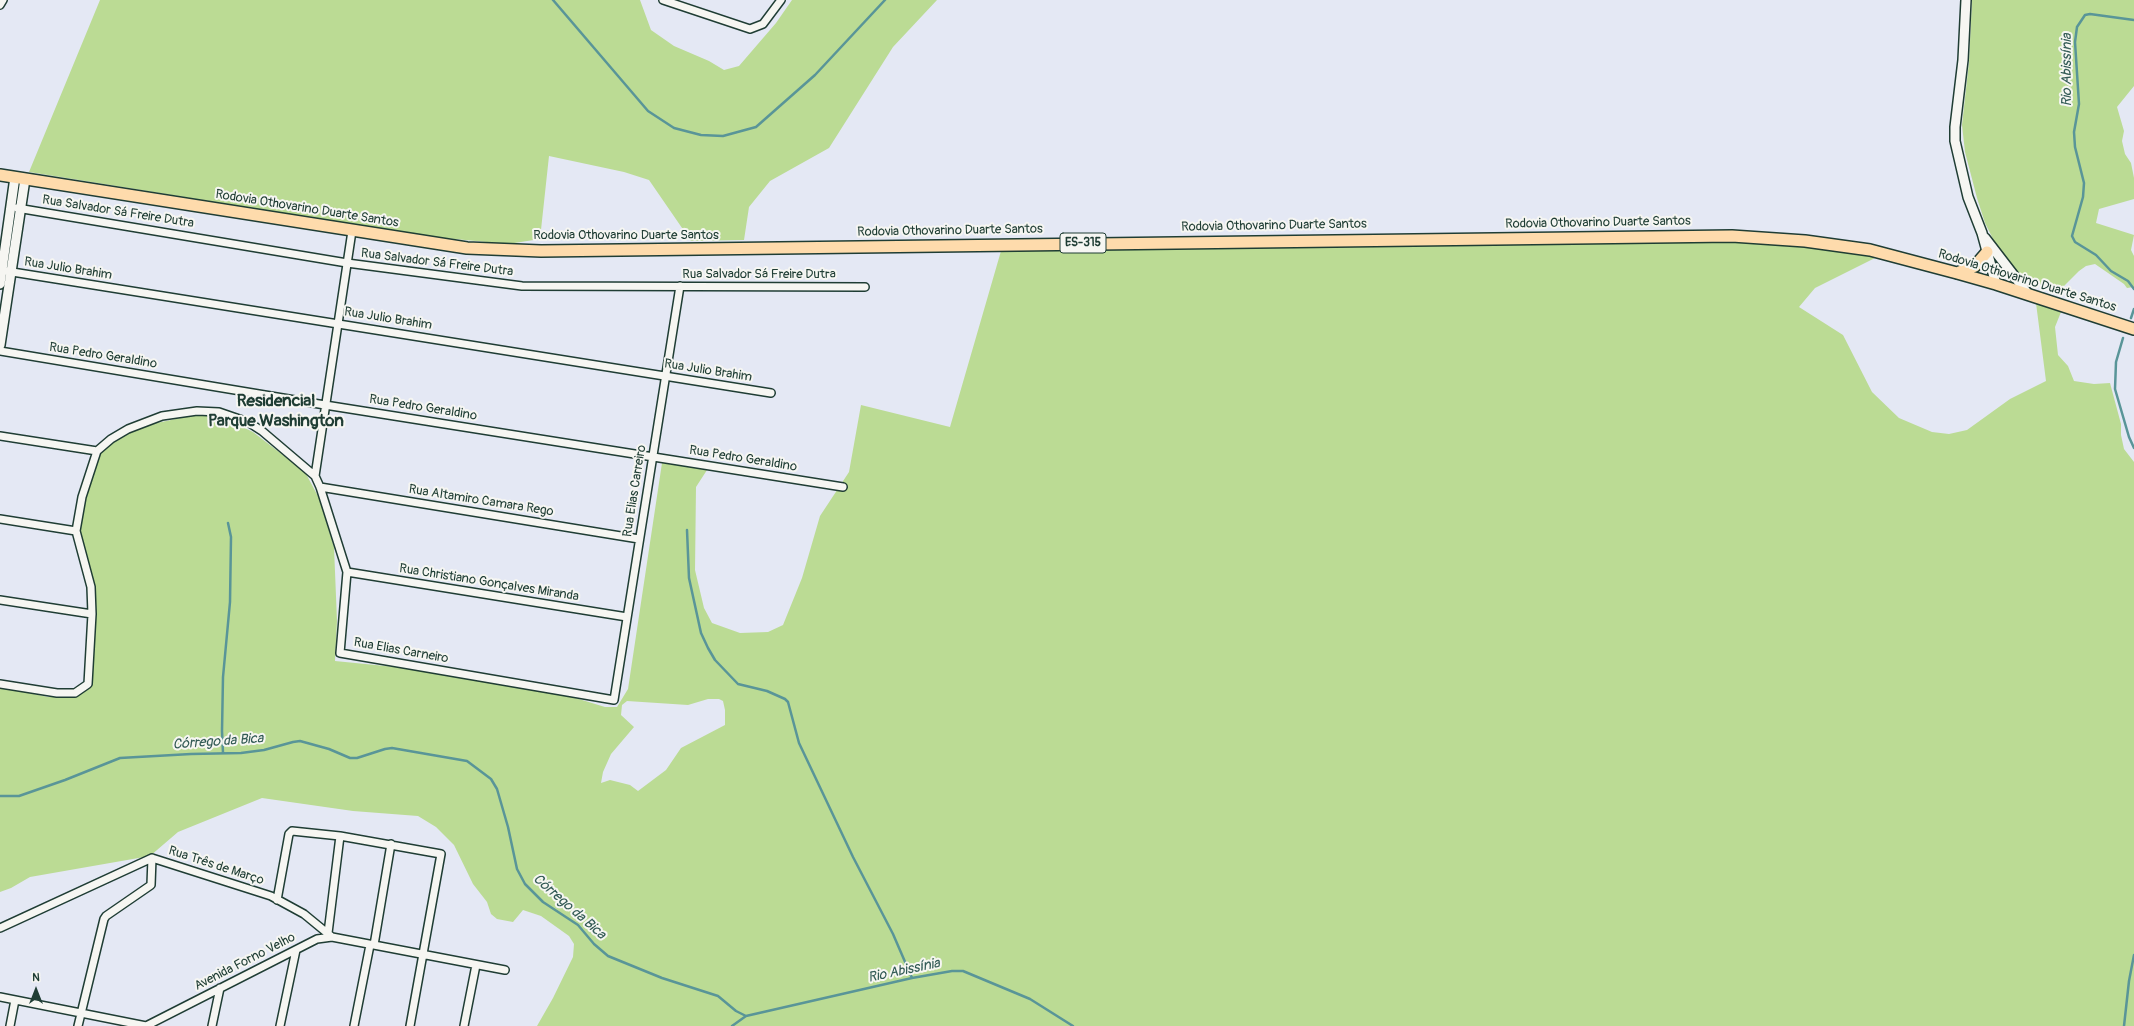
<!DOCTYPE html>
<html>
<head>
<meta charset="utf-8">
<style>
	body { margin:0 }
	#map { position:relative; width:2134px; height:1026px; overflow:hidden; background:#e4e8f4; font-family:Pangolin,sans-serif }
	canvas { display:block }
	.north { position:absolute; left:16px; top:970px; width:40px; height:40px; -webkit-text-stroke:3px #f6f6f2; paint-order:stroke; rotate:0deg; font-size:11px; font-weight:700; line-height:16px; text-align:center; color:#1f3d34 }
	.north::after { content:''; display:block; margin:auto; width:14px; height:18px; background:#1f3d34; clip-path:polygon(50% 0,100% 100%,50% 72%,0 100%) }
</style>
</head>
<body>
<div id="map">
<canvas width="2134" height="1026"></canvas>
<div class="north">N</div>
</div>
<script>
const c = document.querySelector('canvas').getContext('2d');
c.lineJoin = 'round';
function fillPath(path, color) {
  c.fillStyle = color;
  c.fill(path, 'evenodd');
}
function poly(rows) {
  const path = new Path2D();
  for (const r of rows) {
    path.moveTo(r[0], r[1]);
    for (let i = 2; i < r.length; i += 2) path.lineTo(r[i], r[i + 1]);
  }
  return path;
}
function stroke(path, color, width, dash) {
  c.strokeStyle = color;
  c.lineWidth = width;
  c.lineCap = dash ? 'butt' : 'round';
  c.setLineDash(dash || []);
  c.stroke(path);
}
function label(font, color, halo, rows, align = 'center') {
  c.font = font + ' Pangolin,sans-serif';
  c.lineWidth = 4;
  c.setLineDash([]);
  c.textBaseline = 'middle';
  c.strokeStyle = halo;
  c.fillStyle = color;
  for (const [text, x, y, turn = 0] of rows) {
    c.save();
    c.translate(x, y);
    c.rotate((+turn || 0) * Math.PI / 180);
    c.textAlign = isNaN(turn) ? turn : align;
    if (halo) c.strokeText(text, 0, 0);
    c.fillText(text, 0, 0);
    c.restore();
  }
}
const green = poly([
	[100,0,640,0,651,30,674,46,709,61,724,70,739,66,776,23,792,0,937,0,893,47,829,148,770,181,749,207,744,240,691,241,649,180,624,172,549,156,540,239,508,244,433,237,29,172],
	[1972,0,2134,0,2134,86,2117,107,2124,131,2122,141,2125,154,2131,163,2134,178,2134,199,2099,209,2096,223,2134,235,2131,250,2134,256,2134,287,2127,288,2124,284,2095,264,2086,266,2079,271,2062,288,2052,289,2025,279,2014,271,2001,255,1985,223,1977,198,1965,152,1962,125,1969,62],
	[1754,240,1843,251,1877,257,1815,288,1799,307,1843,335,1872,392,1899,418,1932,432,1949,434,1967,430,2010,399,2046,381,2036,303,2061,312,2055,327,2058,355,2068,366,2074,381,2094,384,2110,383,2121,424,2121,435,2124,449,2134,462,2134,1026,537,1026,553,998,573,957,574,944,569,936,541,916,523,910,513,922,497,919,491,914,487,902,473,884,454,845,436,827,418,816,353,811,262,798,178,832,150,856,30,877,11,888,0,892,0,687,48,697,68,697,82,689,90,679,91,645,95,626,96,604,81,537,81,515,91,465,99,451,111,440,138,427,190,416,220,416,253,432,305,472,319,498,334,547,337,621,335,661,446,672,569,696,605,707,617,707,628,689,662,463,707,470,696,487,695,570,704,608,712,623,740,633,768,632,783,625,802,578,820,516,849,472,861,405,950,427,1001,251],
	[708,699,719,699,723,701,725,710,725,725,681,748,666,770,638,791,630,785,610,780,601,783,603,772,611,754,634,727,621,715,622,705,627,701,688,705]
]);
const stream = poly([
	[553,0,648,111,674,128,701,135,723,136,756,127,815,75,885,0],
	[2134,20,2090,14,2085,15,2077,27,2075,42,2079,104,2074,132,2075,147,2084,183,2083,197,2072,236,2075,242,2096,255,2111,271,2128,281,2134,289],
	[2131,318,2134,309],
	[2123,338,2116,362,2115,389,2129,437,2134,448],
	[687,530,689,578,701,633,708,648,715,660,738,684,767,691,785,699,788,702,799,743,853,857,893,934,912,978],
	[223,753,222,731,223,677,230,602,231,537,228,523],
	[0,796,19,796,65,780,120,758,191,754,241,753,264,750,293,742,300,741,329,749,350,758,357,758,385,749,392,748,467,761,491,779,497,789,508,827,517,869,525,884,543,902,578,925,594,944,608,956,662,978,718,996,736,1011,746,1016],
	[732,1026,746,1016,912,978,952,971,963,971,1030,999,1073,1026],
	[2124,1026,2129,981,2134,955]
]);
const minor = poly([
	[663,0,750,29,763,24,781,0],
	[0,5,3,0],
	[17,208,347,263,522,286,865,287],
	[6,271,771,393],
	[0,351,325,405,843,487],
	[0,436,97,451,111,439,128,429,162,416,197,411,219,412,248,422,262,431,315,476,320,487,347,572,340,653,614,700,680,286],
	[315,476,352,231],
	[320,487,639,539],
	[0,519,76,531],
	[347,572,627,617],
	[0,600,92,614],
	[0,684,57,693,75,693,88,684,92,614,91,587,76,531,82,497,97,451],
	[277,900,289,834,292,831,340,836,441,854,410,1026],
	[0,928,152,858,271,896,304,914,332,937],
	[328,933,340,836],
	[374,945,391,844],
	[0,997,146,1026,317,939,332,937,505,970],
	[10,1026,15,1000],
	[78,1026,104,919,106,916,151,885,152,858],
	[212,1026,220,988],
	[280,1026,296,950],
	[354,1026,370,945],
	[464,1026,476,965]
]);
const tertiary = poly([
	[1966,0,1963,60,1955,127,1955,141,1968,197,1982,233,1996,284],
	[1985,238,2028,294],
	[0,284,15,177],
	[0,345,25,179]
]);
const primary = poly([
	[0,175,467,248,541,251,1732,236,1805,241,1870,250,1957,273,1996,284,2134,329],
	[1957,273,1975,266,1987,252]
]);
const shields = [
	[1083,243,46]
];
const shieldNames = [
	["ES-315",1083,243]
];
const streetNames = [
	["Rodovia Othovarino Duarte Santos",307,209,9],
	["Rua Salvador Sá Freire Dutra",118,212,9],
	["Rodovia Othovarino Duarte Santos",1598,223,-1],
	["Rodovia Othovarino Duarte Santos",1274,226,-1],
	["Rodovia Othovarino Duarte Santos",950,231,-1],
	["Rodovia Othovarino Duarte Santos",626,236],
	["Rua Salvador Sá Freire Dutra",437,263,7],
	["Rua Julio Brahim",68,269,9],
	["Rua Salvador Sá Freire Dutra",759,275],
	["Rodovia Othovarino Duarte Santos",2027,281,17],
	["Rua Julio Brahim",388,319,9],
	["Rua Pedro Geraldino",103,356,9],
	["Rua Julio Brahim",708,371,9],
	["Rua Pedro Geraldino",423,408,9],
	["Rua Pedro Geraldino",743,459,9],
	["Rua Elias Carreiro",635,491,-81],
	["Rua Altamiro Camara Rego",481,501,9],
	["Rua Christiano Gonçalves Miranda",489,583,9],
	["Rua Elias Carneiro",401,651,10],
	["Rua Três de Março",216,866,18],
	["Avenida Forno Velho",245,962,-27]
];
const waterNames = [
	["Rio Abissínia",2067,70,-90],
	["Córrego da Bica",218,742,-4],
	["Córrego da Bica",569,907,41],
	["Rio Abissínia",904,971,-12]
];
const districtNames = [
	["Residencial",276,402],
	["Parque Washington",276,422]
];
fillPath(green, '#bbdb94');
stroke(stream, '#599598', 2.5);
stroke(minor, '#1f3d34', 10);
stroke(tertiary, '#1f3d34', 12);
stroke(primary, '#1f3d34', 14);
stroke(minor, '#f6f6f2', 7);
stroke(tertiary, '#f6f6f2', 9);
stroke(primary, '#fedbac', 11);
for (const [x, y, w] of shields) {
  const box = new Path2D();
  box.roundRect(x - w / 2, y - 10, w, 20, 3);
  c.fillStyle = '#f6f6f2';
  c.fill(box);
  stroke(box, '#1f3d34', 1);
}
label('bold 12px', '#1f3d34', null, shieldNames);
label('13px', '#1f3d34', '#f6f6f2', streetNames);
label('italic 14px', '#325a55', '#f6f6f2', waterNames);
label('bold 17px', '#1f3d34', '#f6f6f2', districtNames);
</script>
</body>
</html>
